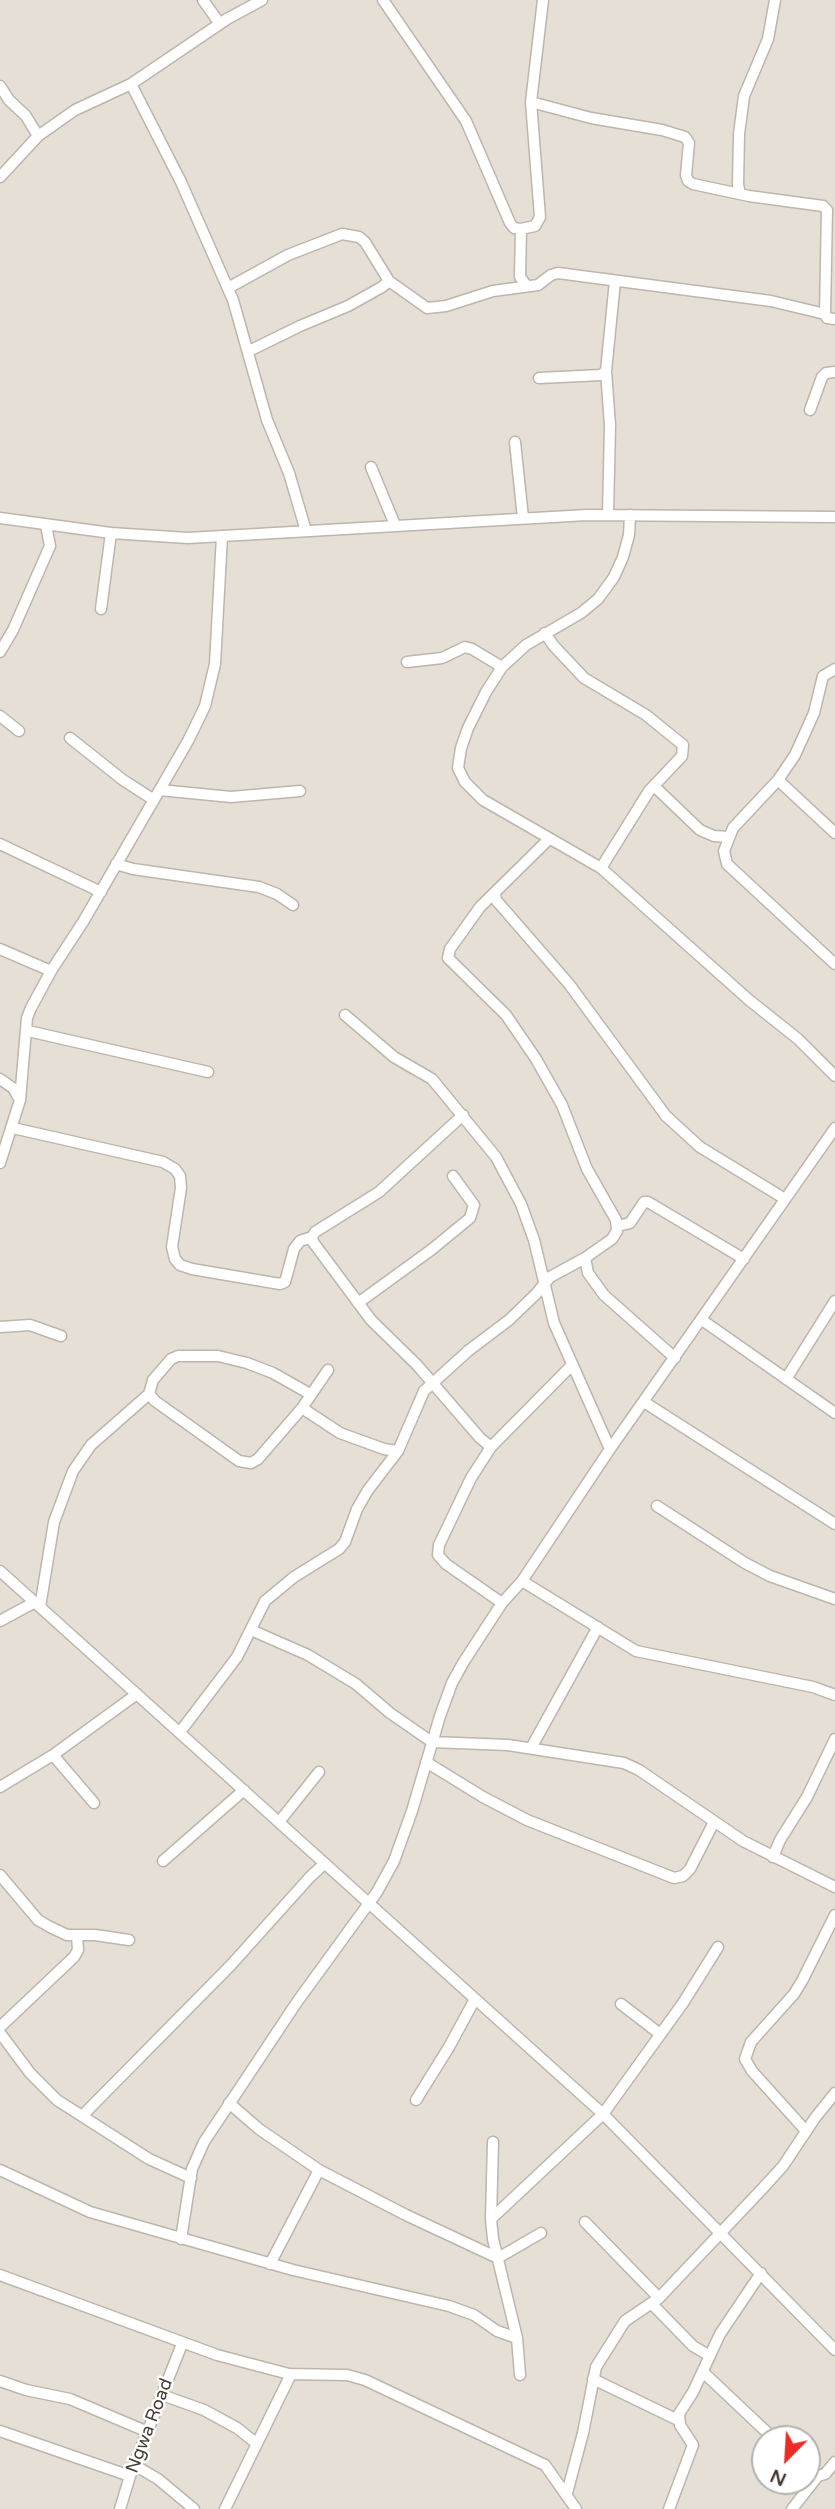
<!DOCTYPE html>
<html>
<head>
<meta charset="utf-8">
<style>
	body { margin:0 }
	#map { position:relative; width:835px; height:2509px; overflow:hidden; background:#f3eee8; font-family:"Varela Round",sans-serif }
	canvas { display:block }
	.north { position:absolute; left:751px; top:2425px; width:70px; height:70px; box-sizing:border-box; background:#fff; border:2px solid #b5b2af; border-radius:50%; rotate:204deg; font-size:19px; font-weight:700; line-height:28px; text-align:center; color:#463e37 }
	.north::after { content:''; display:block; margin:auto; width:24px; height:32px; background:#ee2b23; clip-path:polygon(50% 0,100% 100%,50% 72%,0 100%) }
</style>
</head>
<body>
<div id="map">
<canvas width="835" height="2509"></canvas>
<div class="north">N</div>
</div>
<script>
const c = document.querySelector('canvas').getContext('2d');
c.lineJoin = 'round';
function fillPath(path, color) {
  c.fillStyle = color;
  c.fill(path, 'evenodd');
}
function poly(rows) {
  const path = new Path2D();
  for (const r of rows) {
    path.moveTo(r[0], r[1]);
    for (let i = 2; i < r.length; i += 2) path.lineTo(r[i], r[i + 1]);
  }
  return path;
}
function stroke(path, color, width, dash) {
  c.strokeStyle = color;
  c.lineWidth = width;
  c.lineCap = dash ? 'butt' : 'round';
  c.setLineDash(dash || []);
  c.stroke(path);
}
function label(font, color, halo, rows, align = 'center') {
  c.font = font + ' "Varela Round",sans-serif';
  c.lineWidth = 5;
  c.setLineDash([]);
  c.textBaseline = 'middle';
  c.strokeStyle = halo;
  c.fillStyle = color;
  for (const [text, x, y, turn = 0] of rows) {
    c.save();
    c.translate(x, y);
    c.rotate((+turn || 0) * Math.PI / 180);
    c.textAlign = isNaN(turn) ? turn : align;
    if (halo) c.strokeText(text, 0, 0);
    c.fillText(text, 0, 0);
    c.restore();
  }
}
const residential = poly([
	[0,0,835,0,835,2509,0,2509],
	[765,2439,807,2439,807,2481,765,2481]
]);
const minor = poly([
	[203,0,220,24],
	[383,0,466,121,510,223,514,228,521,229,535,226,540,217,531,102,543,0],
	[131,84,181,182,233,300,267,420,289,473,306,531],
	[0,86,9,100,26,116,38,136],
	[531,102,591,118,662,130,685,137,689,143,686,175,688,181,693,184,749,196,823,206,827,210,825,314],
	[0,177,38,136,75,110,131,84,227,19,262,0],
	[740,193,738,185,739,134,744,96,768,39,775,0],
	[521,229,520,277,526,285],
	[228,288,288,255,342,234,359,237,365,242,389,281,427,308,446,306,493,291,538,285,551,275,558,273,771,301,825,314,827,318,835,319],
	[249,351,300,326,348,306,382,287,389,281],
	[606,371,610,425,608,515],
	[539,378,601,375,606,371,615,281],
	[810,410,822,377,826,373,835,372],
	[515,442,523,518],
	[371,467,395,525],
	[630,515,629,535,623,557,614,577,598,599,581,613,526,645,502,667,486,692,468,728,461,748,458,768,465,782,483,800,601,868,749,1000,798,1039,835,1076],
	[0,518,111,533,188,538,587,515,835,517],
	[101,609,111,533],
	[545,633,553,645,584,678,646,715,683,745,682,756,649,791,601,868],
	[0,652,13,630,50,546,46,525],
	[407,662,442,658,465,647,472,649,502,667],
	[835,669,823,676,814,713,795,755,778,780,733,828,724,851,727,864,835,964],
	[0,716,19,731],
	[70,738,123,780,154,800],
	[778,780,835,833],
	[654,786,700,830,714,836,728,837],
	[160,790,231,797,300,791],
	[0,844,101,892],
	[116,864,133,869,259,887,277,894,293,905],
	[495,894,496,900,569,984,666,1116,700,1147,785,1199],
	[0,949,51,971],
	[345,1015,394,1057,432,1079,496,1157,521,1204,534,1240,554,1323,610,1449],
	[28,1031,208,1072],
	[0,1079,13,1088,20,1100],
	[13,1128,163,1162,175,1169,180,1176,181,1188,172,1247,175,1259,180,1265,192,1269,280,1284,285,1282,294,1249,300,1241,312,1237,315,1232,379,1192,463,1115],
	[0,1163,20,1100,27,1018,31,1008,51,971,83,922,188,741,205,706,215,664,222,536],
	[618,1226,630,1223,644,1202,648,1202,744,1259],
	[312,1237,313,1242,371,1320,417,1365,480,1438,491,1447],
	[585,1258,588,1273,604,1295,675,1358],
	[358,1303,431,1250,470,1218,474,1205,453,1176],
	[702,1320,835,1413],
	[0,1327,30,1325,61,1336],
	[786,1379,835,1301],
	[149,1394,155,1401,239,1461,251,1463,258,1459,302,1408,328,1370],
	[644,1402,835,1524],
	[302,1408,340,1433,384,1449,398,1451],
	[657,1506,745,1563,770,1576,835,1599],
	[0,1571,603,2114,835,2350],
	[522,1581,636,1651,813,1687,835,1695],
	[502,1603,446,1564,438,1555,439,1545,471,1478,491,1447,572,1365],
	[40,1607,54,1522,73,1471,91,1445,149,1394,153,1380,171,1359,178,1356,218,1356,247,1363,273,1373,310,1394],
	[0,1621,35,1602],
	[251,1630,308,1655,356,1684,390,1713,432,1742,508,1745,624,1763,639,1770,743,1841,835,1887],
	[180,1732,237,1657,265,1601,294,1577,339,1549,345,1542,357,1509,368,1490,398,1451,424,1391,468,1351,509,1320,536,1294,550,1277,585,1258,612,1239,617,1231,616,1220,587,1169,562,1105,536,1059,506,1015,448,958,450,949,480,907,549,839],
	[531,1748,598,1627],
	[53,1755,94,1803],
	[426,1762,483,1797,527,1820,674,1878,683,1876,690,1869,714,1822],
	[0,1787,53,1755,137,1694],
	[279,1822,319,1772],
	[773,1857,780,1840,807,1797,835,1739],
	[163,1861,244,1790],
	[0,1875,38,1920,50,1927,67,1935,95,1935,129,1940],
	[621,2004,660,2034],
	[0,2027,74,1957,78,1950,77,1935],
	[0,2033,30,2073,57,2100,149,2159,191,2178],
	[416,2100,449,2047,475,1999],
	[229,2103,259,2129,319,2170,406,2215,498,2258,541,2233],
	[82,2116,231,1965,310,1877,324,1864],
	[806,2131,752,2071,745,2059,751,2042,794,1994,802,1981,835,1915],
	[493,2142,491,2219,493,2239,517,2338,520,2375],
	[0,2170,90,2212,293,2270,449,2306,474,2315,497,2331,517,2338],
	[491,2219,603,2114,683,2003,718,1947],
	[585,2222,659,2298],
	[181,2239,192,2169,204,2142,297,2002,377,1892,394,1861,412,1811,440,1716,452,1683,463,1663,502,1603,522,1581,610,1449,835,1128],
	[270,2264,319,2170],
	[0,2275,217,2355,289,2374,347,2375,365,2380,545,2465,576,2509],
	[652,2304,693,2346,710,2356],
	[703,2372,774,2439],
	[593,2379,678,2420],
	[0,2381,26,2390,70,2399,148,2432],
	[162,2395,204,2410,237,2428,256,2443],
	[0,2431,130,2476],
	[134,2465,158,2479,194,2509],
	[567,2493,583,2433,596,2367,625,2321,659,2298,763,2188,783,2166,815,2118,835,2093],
	[120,2509,130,2476,182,2344],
	[225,2509,291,2374],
	[669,2509,693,2445,680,2425,679,2414,693,2392,720,2334,761,2273],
	[792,2509,818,2476,825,2474,835,2462]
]);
const streetNames = [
	["Ngwa Road",150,2426,-69]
];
fillPath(residential, '#e6dfd6');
stroke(minor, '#beb5ab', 13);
stroke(minor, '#fff', 10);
label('18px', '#463e37', '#fff', streetNames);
</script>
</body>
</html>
